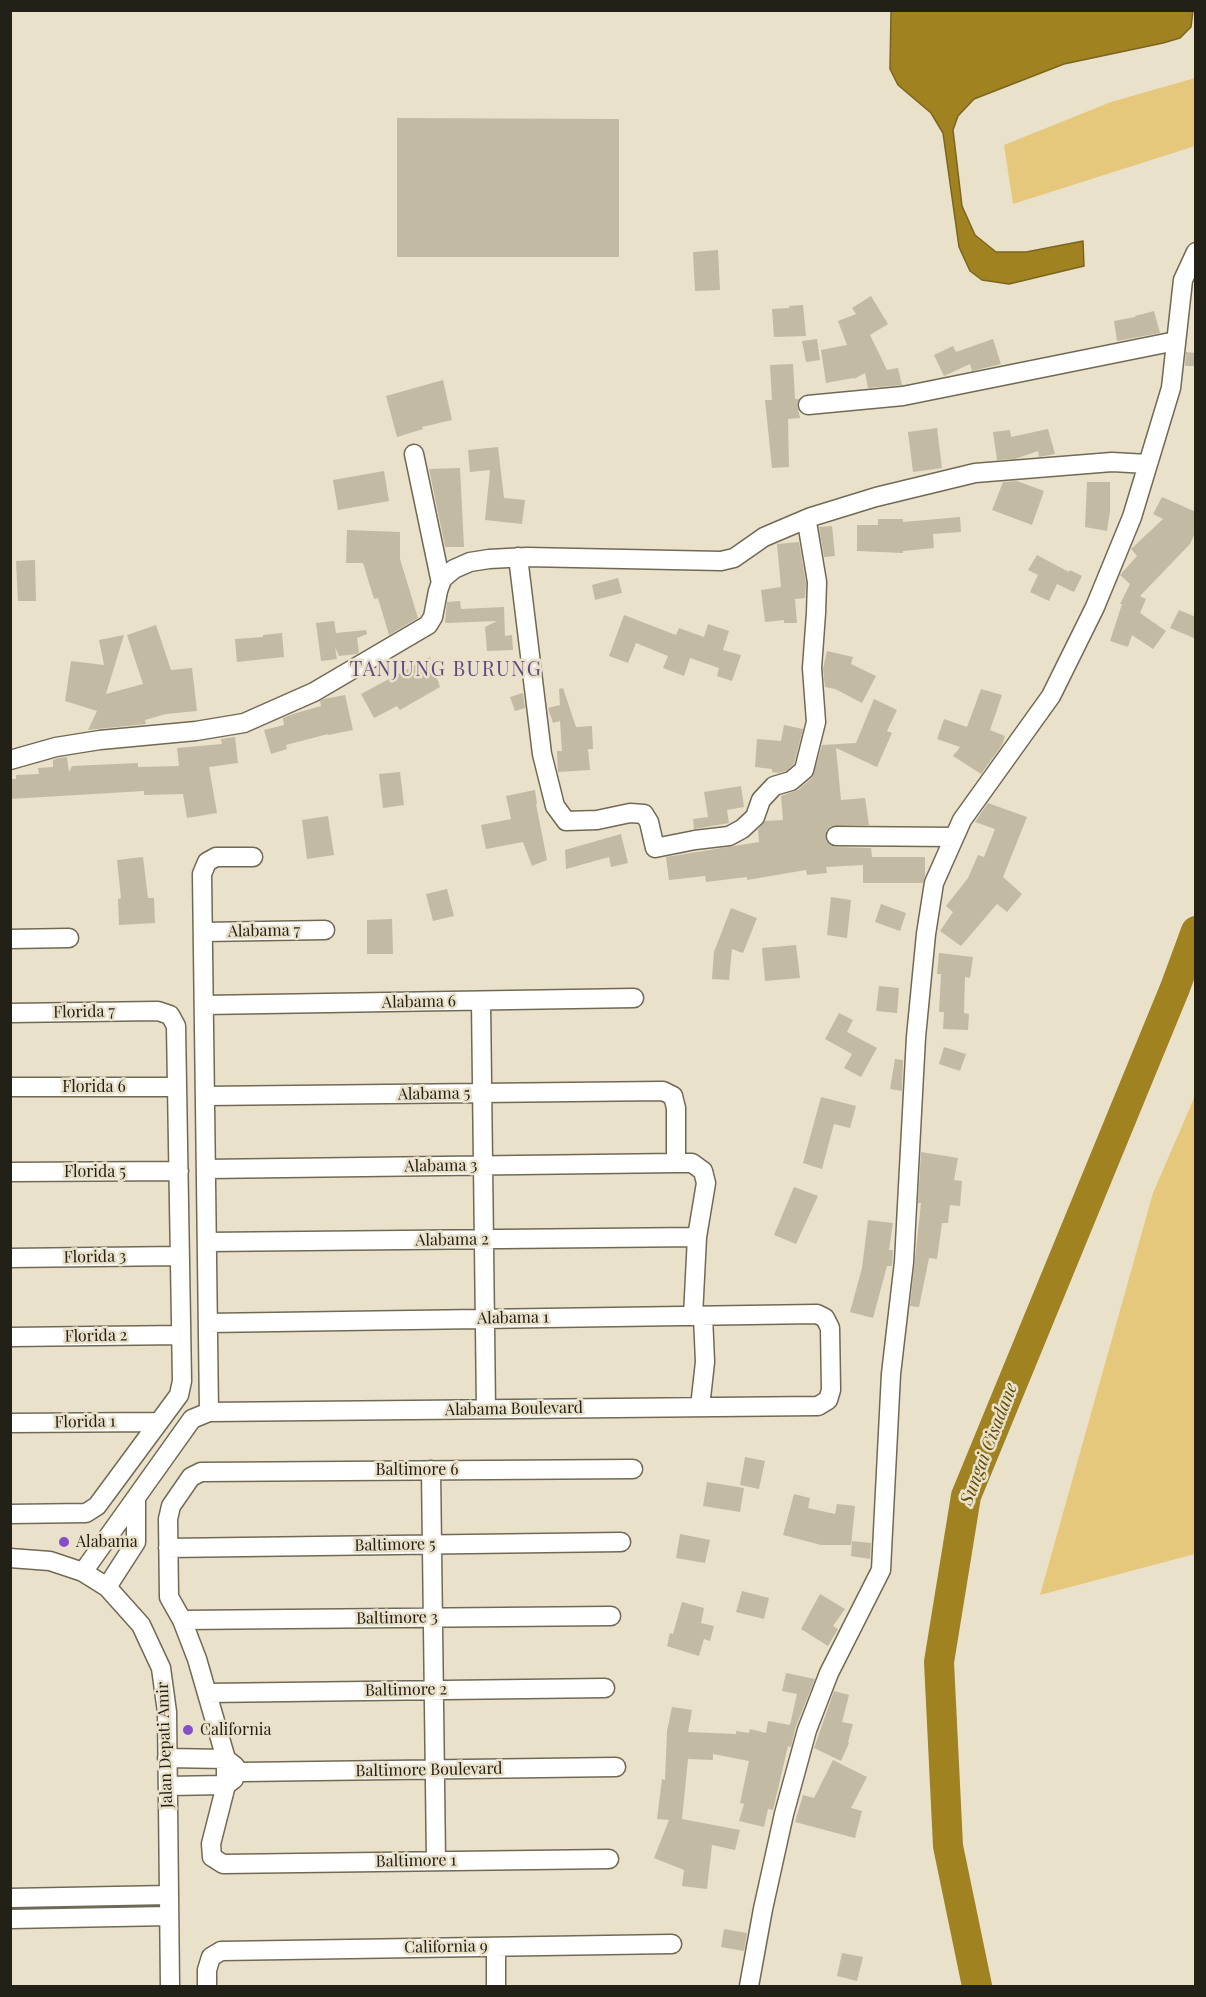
<!DOCTYPE html>
<html>
<head>
<meta charset="utf-8">
<style>
	body { margin:0 }
	#map { position:relative; width:1206px; height:1997px; overflow:hidden; background:#eae1ca; font-family:"Playfair Display",serif }
	canvas { display:block }
	.frame { position:absolute; inset:0; border:12px solid #232017; pointer-events:none }
</style>
</head>
<body>
<div id="map">
<canvas width="1206" height="1997"></canvas>
<div class="frame"></div>
</div>
<script>
const c = document.querySelector('canvas').getContext('2d');
c.lineJoin = 'round';
function fillPath(path, color) {
  c.fillStyle = color;
  c.fill(path, 'evenodd');
}
function poly(rows) {
  const path = new Path2D();
  for (const r of rows) {
    path.moveTo(r[0], r[1]);
    for (let i = 2; i < r.length; i += 2) path.lineTo(r[i], r[i + 1]);
  }
  return path;
}
function stroke(path, color, width, dash) {
  c.strokeStyle = color;
  c.lineWidth = width;
  c.lineCap = dash ? 'butt' : 'round';
  c.setLineDash(dash || []);
  c.stroke(path);
}
function label(font, color, halo, rows, align = 'center') {
  c.font = font + ' "Playfair Display",serif';
  c.lineWidth = 5;
  c.setLineDash([]);
  c.textBaseline = 'middle';
  c.strokeStyle = halo;
  c.fillStyle = color;
  for (const [text, x, y, turn = 0] of rows) {
    c.save();
    c.translate(x, y);
    c.rotate((+turn || 0) * Math.PI / 180);
    c.textAlign = isNaN(turn) ? turn : align;
    if (halo) c.strokeText(text, 0, 0);
    c.fillText(text, 0, 0);
    c.restore();
  }
}
const green = poly([
	[1195,78,1195,146,1013,204,1004,145,1111,102],
	[1195,1096,1195,1554,1040,1595,1153,1193]
]);
const water = poly([
	[891,11,1193,11,1191,27,1180,38,1163,43,1064,64,974,99,958,116,953,130,962,206,975,235,996,252,1026,252,1083,241,1084,266,1009,284,982,280,970,271,959,247,943,133,931,113,898,85,890,69,891,11]
]);
const river = poly([
	[977,1986,948,1846,939,1662,966,1496,1175,988,1196,931]
]);
const building = poly([
	[397,118,619,119,619,257,397,257],
	[718,250,720,290,695,291,693,252],
	[871,296,888,324,870,335,887,370,898,368,902,385,868,388,865,373,854,379,853,378,826,383,821,350,847,345,838,321,856,314,852,308],
	[803,305,806,336,774,337,772,309,789,308,789,306],
	[1154,311,1160,333,1117,341,1114,321,1135,317,1135,316],
	[817,339,820,360,806,362,802,341],
	[993,339,1001,364,972,371,970,364,944,376,934,355,953,346,956,352],
	[1186,352,1195,353,1194,366,1185,366],
	[793,364,795,399,799,399,797,405,800,418,788,419,789,467,772,468,765,400,772,400,770,365],
	[443,380,452,420,422,427,423,429,397,437,386,396],
	[937,428,942,468,913,472,908,432],
	[1048,429,1055,454,1039,457,1038,451,1015,459,997,460,993,432,1010,430,1011,437],
	[498,447,504,498,525,500,522,524,485,520,490,470,470,472,468,450],
	[460,468,464,547,445,547,429,469],
	[384,471,389,501,338,510,333,480],
	[1017,481,1044,491,1032,525,992,510,1003,482],
	[1087,482,1110,482,1110,511,1107,531,1085,527],
	[1162,497,1196,512,1196,531,1190,544,1140,596,1146,599,1140,613,1166,631,1153,649,1132,635,1128,647,1110,641,1122,604,1120,604,1130,584,1120,575,1137,556,1131,549,1163,519,1153,514],
	[960,517,961,532,933,534,934,548,903,551,903,553,857,551,857,525,878,525,878,519,903,519,903,522],
	[832,526,835,556,824,557,819,527],
	[347,530,400,532,400,559,418,618,389,635,378,598,374,599,363,563,346,563],
	[799,542,806,583,805,598,795,599,797,623,784,623,784,620,765,622,761,590,781,587,777,544],
	[1037,555,1069,572,1070,570,1082,576,1074,592,1057,584,1049,601,1030,592,1038,575,1028,570],
	[35,560,36,601,18,601,16,561],
	[618,578,622,593,595,600,592,585],
	[460,601,461,609,504,607,505,636,512,635,513,650,487,651,485,627,497,621,445,623,447,602],
	[1179,610,1196,617,1196,639,1170,628],
	[624,615,676,635,679,628,704,637,708,624,729,631,723,650,741,655,732,681,717,676,719,668,690,658,684,676,663,668,668,656,636,643,628,663,609,656],
	[334,621,336,633,366,630,367,634,357,638,359,652,357,654,339,656,335,647,337,659,321,661,316,623],
	[156,625,171,670,192,668,197,711,166,714,145,720,146,724,88,730,97,711,65,701,71,661,104,665,99,640,124,635,106,694,143,684,127,635],
	[282,633,284,657,237,662,235,639,263,637,263,635],
	[827,651,853,657,851,664,876,676,862,703,835,689,825,687,823,669],
	[430,657,440,687,400,710,397,706,374,718,361,694],
	[563,688,576,727,592,726,593,749,588,749,590,770,558,772,557,751,562,751,560,721,553,723,548,708,560,705,559,689],
	[981,689,1002,695,990,730,1005,736,1002,745,981,774,953,756,960,747,937,739,944,719,967,727],
	[523,693,525,708,515,711,510,697],
	[345,695,353,730,328,735,328,734,286,745,287,749,271,754,264,730,284,725,283,718,293,714,321,706,320,701,324,699],
	[874,699,897,710,887,731,892,733,877,767,836,748,841,800,865,798,869,825,831,826,826,831,826,841,835,847,871,848,872,857,925,857,925,876,923,883,863,883,863,865,826,867,827,873,807,875,806,870,747,880,747,877,706,882,705,876,669,880,666,857,759,842,758,830,765,821,783,820,781,796,798,790,812,778,822,745,856,743],
	[784,725,803,729,794,764,786,771,778,773,772,772,772,769,755,767,757,739,781,741],
	[235,737,238,763,209,767,217,813,187,818,183,794,144,795,144,791,10,799,10,779,16,779,16,775,39,774,38,768,53,767,53,760,58,758,67,757,69,772,72,766,138,763,138,767,179,766,177,748,222,744,221,739],
	[400,772,404,805,383,808,379,774],
	[741,786,744,807,727,810,729,823,694,829,693,819,708,817,704,792],
	[535,790,537,804,536,804,547,860,532,866,523,842,486,849,481,825,511,819,506,796],
	[988,803,1027,817,1003,877,1022,894,1007,912,997,904,961,946,940,931,953,912,946,906,968,878,978,855,984,857,995,829,975,822],
	[328,816,334,855,307,859,302,820],
	[621,834,628,863,611,867,609,857,566,869,565,850],
	[143,857,148,898,154,898,155,923,119,925,118,899,121,898,117,860],
	[447,889,454,916,433,921,426,894],
	[831,897,851,900,847,938,827,935],
	[881,904,906,913,900,931,875,922],
	[731,908,757,918,743,953,732,949,729,980,712,979,714,952],
	[392,919,393,954,367,954,367,920],
	[796,945,800,978,765,981,762,948],
	[939,953,973,957,970,978,965,977,964,1013,969,1014,968,1030,943,1029,944,1012,939,1012,941,974,937,974],
	[879,986,899,988,897,1013,876,1011],
	[839,1013,853,1020,847,1032,877,1048,861,1077,844,1068,852,1054,825,1039],
	[944,1047,966,1054,960,1071,939,1064],
	[895,1059,903,1060,902,1091,890,1089],
	[821,1097,856,1106,850,1128,834,1124,822,1169,803,1163],
	[921,1152,958,1158,954,1180,962,1181,960,1206,950,1205,948,1223,942,1223,937,1259,929,1258,919,1307,910,1306,921,1203,918,1203],
	[794,1187,818,1196,796,1244,774,1235],
	[868,1220,893,1223,889,1250,893,1250,892,1266,887,1266,873,1318,850,1312,862,1268],
	[745,1457,765,1461,759,1489,740,1485],
	[707,1482,744,1488,740,1512,703,1506],
	[794,1494,810,1498,808,1508,835,1514,837,1504,855,1506,851,1545,821,1545,783,1535],
	[680,1534,710,1540,705,1563,676,1558],
	[852,1541,871,1543,870,1559,851,1556],
	[742,1591,769,1598,764,1619,736,1612],
	[820,1594,845,1609,833,1626,838,1629,828,1646,801,1629],
	[682,1602,704,1608,701,1623,714,1626,710,1641,704,1639,699,1656,667,1646,670,1633,673,1634],
	[786,1673,815,1679,796,1726,791,1747,788,1746,773,1810,768,1809,764,1827,739,1821,744,1804,740,1803,749,1761,713,1754,713,1760,688,1759,682,1819,740,1830,735,1850,712,1845,707,1889,682,1886,684,1870,654,1858,669,1820,657,1819,662,1779,665,1780,667,1731,672,1707,692,1710,688,1732,736,1734,736,1731,749,1733,750,1729,766,1733,768,1721,790,1725,797,1694,782,1691],
	[834,1691,849,1695,842,1722,853,1724,848,1742,849,1743,841,1761,814,1748],
	[833,1760,867,1777,851,1808,862,1811,855,1838,795,1822,803,1795,814,1798],
	[724,1929,747,1933,744,1951,721,1947],
	[842,1953,863,1957,857,1981,837,1976]
]);
const minor = poly([
	[808,405,903,396,1176,341],
	[414,454,441,583],
	[518,557,542,754,555,806,566,821,597,820,630,813,644,814,649,822,655,848,695,840,729,836,742,829,755,817,761,800,774,786,791,781,804,770,816,722,812,668,816,613,817,582,808,528,804,520],
	[10,760,56,747,100,740,196,731,244,723,314,692,428,625,433,617,438,591,442,579,454,569,470,562,489,559,527,557,721,561,734,558,764,537,811,517,876,497,975,473,1112,462,1148,464],
	[836,836,954,837],
	[203,932,325,930],
	[10,939,69,938],
	[481,1001,486,1409],
	[204,1005,634,998],
	[10,1013,158,1011,170,1015,176,1026,182,1381,179,1395,97,1506,86,1513,10,1514],
	[10,1087,177,1087],
	[205,1096,663,1091,673,1096,676,1108,676,1163,692,1163,703,1171,706,1183,697,1237,693,1316],
	[206,1169,676,1163],
	[10,1172,179,1171],
	[207,1242,697,1237],
	[10,1258,180,1256],
	[10,1337,181,1335],
	[700,1407,705,1362,703,1316],
	[209,1412,202,874,207,862,216,857,253,857],
	[10,1423,159,1422],
	[431,1470,436,1861],
	[168,1548,621,1542],
	[10,1558,50,1561,83,1572,107,1587,141,1625,161,1668,167,1712,170,1986],
	[83,1572,192,1419,209,1412,818,1406,828,1400,831,1390,830,1328,825,1318,817,1314,208,1323],
	[107,1587,136,1542,136,1498],
	[182,1620,611,1616],
	[207,1693,605,1688],
	[167,1758,226,1759,235,1766],
	[242,1772,616,1767],
	[168,1786,226,1785,234,1779],
	[609,1859,223,1864,212,1857,211,1844,226,1785,226,1759,197,1659,182,1620,169,1597,168,1519,171,1506,191,1477,201,1472,633,1469],
	[10,1898,169,1895],
	[10,1919,169,1916],
	[496,1947,496,1986],
	[207,1986,207,1970,211,1957,221,1951,672,1944],
	[749,1986,763,1909,784,1814,807,1730,829,1673,881,1570,891,1374,904,1262,916,1037,926,934,934,883,962,820,1051,696,1095,607,1132,517,1171,388,1183,280,1196,252]
]);
const markers = [
	[64,1542,6,"#864fc6"],
	[188,1730,6,"#864fc6"]
];
const streetNames = [
	["Alabama 7",264,931,-1],
	["Alabama 6",419,1002,-1],
	["Florida 7",84,1012,-1],
	["Florida 6",94,1087],
	["Alabama 5",434,1094,-1],
	["Alabama 3",441,1166,-1],
	["Florida 5",95,1172],
	["Alabama 2",452,1240,-1],
	["Florida 3",95,1257,-1],
	["Alabama 1",513,1318,-1],
	["Florida 2",96,1336,-1],
	["Alabama Boulevard",514,1409,-1],
	["Florida 1",85,1422,-1],
	["Baltimore 6",417,1470],
	["Baltimore 5",395,1545,-1],
	["Baltimore 3",397,1618,-1],
	["Baltimore 2",406,1690,-1],
	["Jalan Depati Amir",165,1745,-92],
	["Baltimore Boulevard",429,1770,-1],
	["Baltimore 1",416,1861,-1],
	["California 9",446,1947,-1]
];
const poiNames = [
	["Alabama",76,1542],
	["California",200,1730]
];
const waterNames = [
	["Sungai Cisadane",989,1444,-69]
];
const quarterNames = [
	["TANJUNG BURUNG",446,670]
];
fillPath(green, '#e5c87c');
fillPath(water, '#a18221');
stroke(water, '#7b651e', 1.5);
stroke(river, '#a18221', 30);
fillPath(building, '#c3baa4');
stroke(minor, '#706954', 21);
stroke(minor, '#fff', 18);
for (const [x, y, r, color] of markers) {
  const dot = new Path2D();
  dot.arc(x, y, r, 0, 2 * Math.PI);
  c.fillStyle = color;
  c.fill(dot);
  stroke(dot, '#eae1ca', 2);
}
label('16px', '#232017', '#eae1ca', streetNames);
label('16px', '#232017', '#eae1ca', poiNames, 'left');
label('italic 18px', '#624c00', '#eae1ca', waterNames);
c.letterSpacing = '1.5px';
label('20px', '#604683', '#eae1ca', quarterNames);
c.letterSpacing = '0px';
</script>
</body>
</html>
